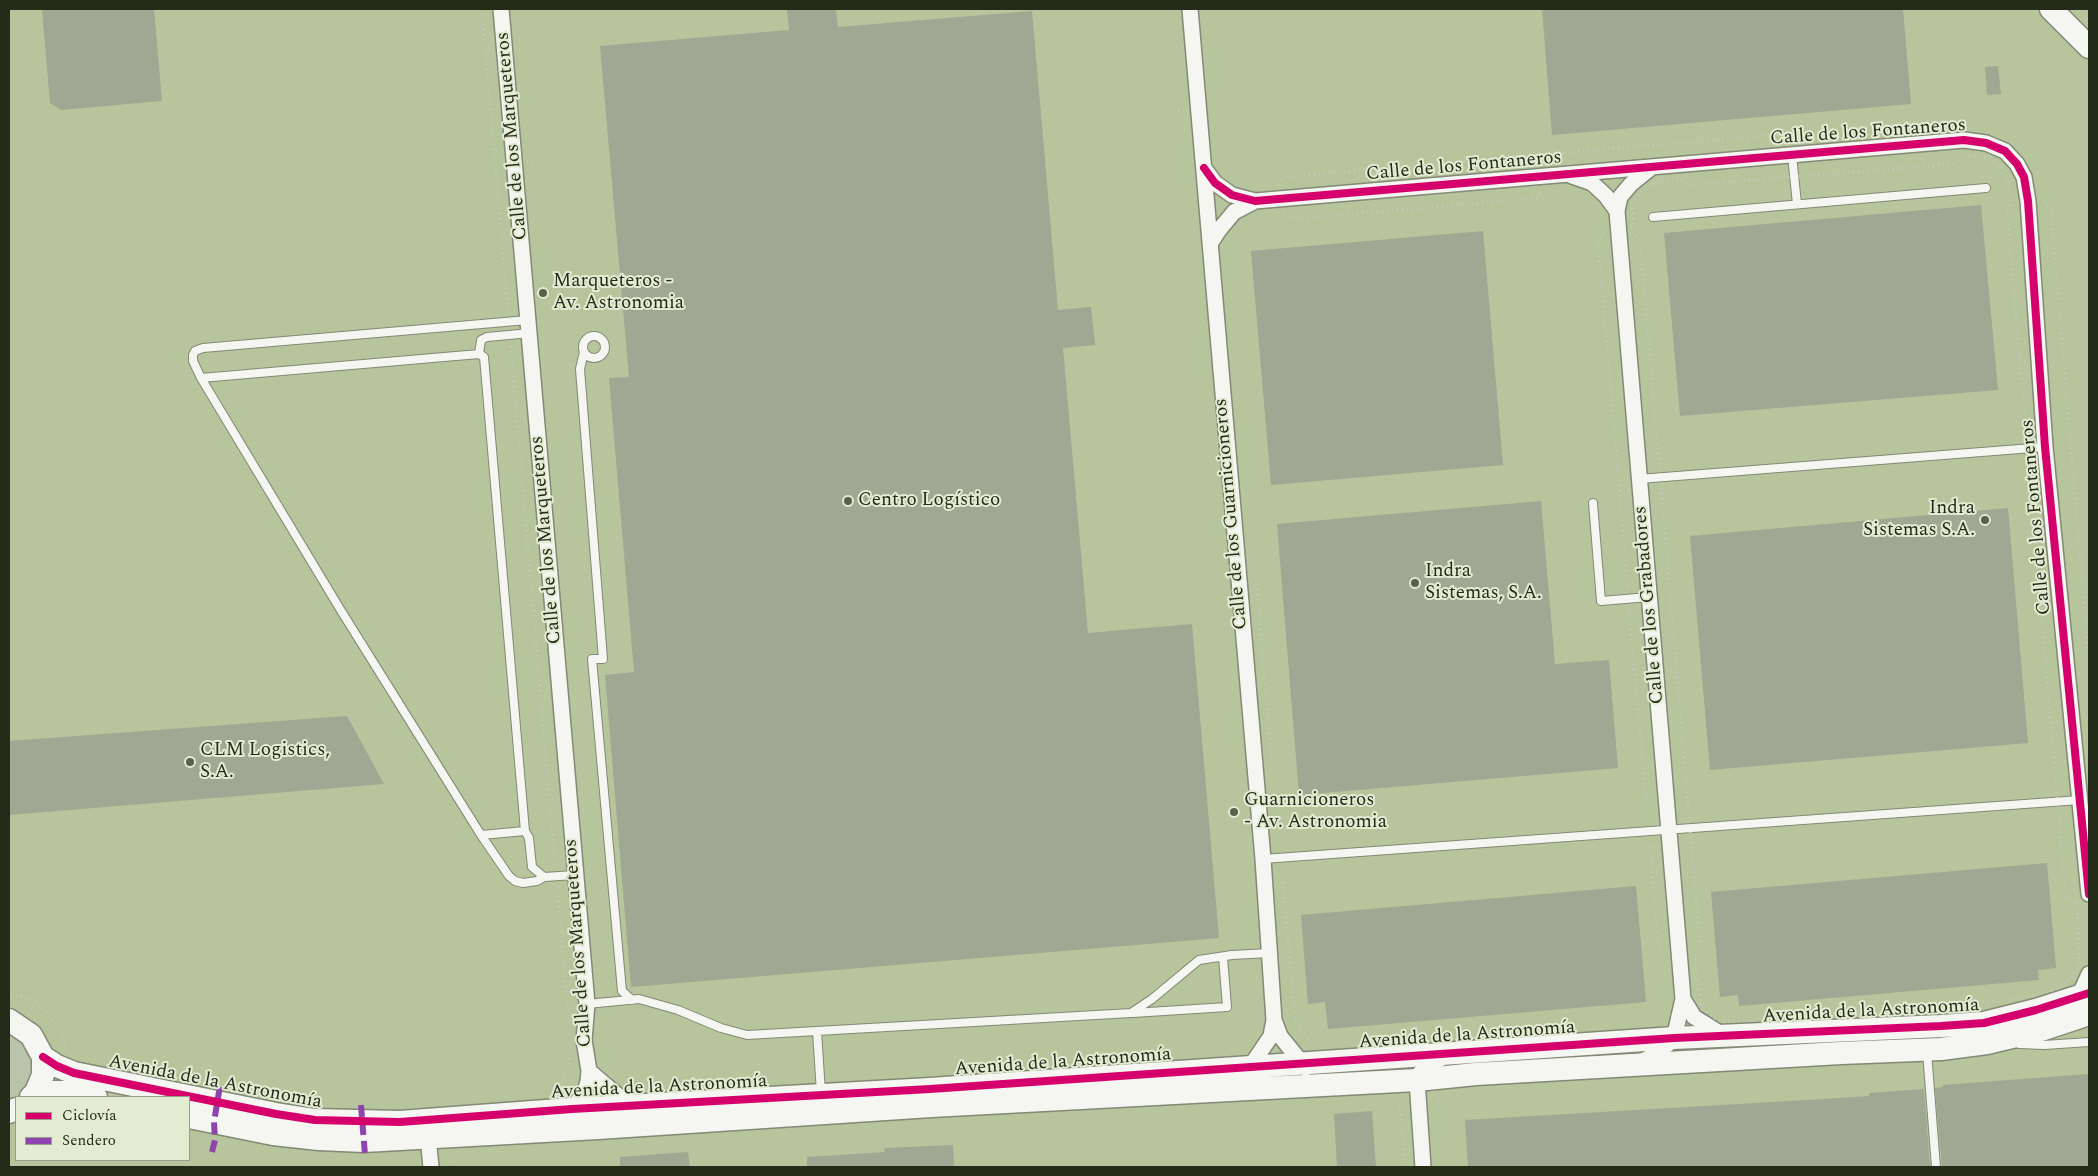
<!DOCTYPE html>
<html>
<head>
<meta charset="utf-8">
<style>
	body { margin:0 }
	#map { position:relative; width:2098px; height:1176px; overflow:hidden; background:#bac4aa; font-family:Spectral,serif }
	canvas { display:block }
	.frame { position:absolute; inset:0; border:10px solid #252b19; pointer-events:none }
	.legend { position:absolute; left:15px; top:1096px; width:175px; height:65px; box-sizing:border-box; background:#e3ecd3; border:1px solid #979f89; margin:0; padding:6px 9px; list-style:none; font-size:15px; color:#252b19 }
	.legend li { display:flex; align-items:center; gap:10px; height:25px }
	.legend b { width:25px; border:1px solid #979f89 }
</style>
</head>
<body>
<div id="map">
<canvas width="2098" height="1176"></canvas>
<div class="frame"></div>
<ul class="legend">
<li><b style="height:6px;background:#d6006c"></b>Ciclovía</li>
<li><b style="height:6px;background:#8e44ad"></b>Sendero</li>
</ul>
</div>
<script>
const c = document.querySelector('canvas').getContext('2d');
c.lineJoin = 'round';
function fillPath(path, color) {
  c.fillStyle = color;
  c.fill(path, 'evenodd');
}
function poly(rows) {
  const path = new Path2D();
  for (const r of rows) {
    if (r.length === 3) {
      path.moveTo(r[0] + r[2], r[1]);
      path.arc(r[0], r[1], r[2], 0, 2 * Math.PI);
      continue;
    }
    path.moveTo(r[0], r[1]);
    for (let i = 2; i < r.length; i += 2) path.lineTo(r[i], r[i + 1]);
  }
  return path;
}
function stroke(path, color, width, dash) {
  c.strokeStyle = color;
  c.lineWidth = width;
  c.lineCap = dash ? 'butt' : 'round';
  c.setLineDash(dash || []);
  c.stroke(path);
}
function label(font, color, halo, rows, align = 'center') {
  c.font = font + ' Spectral,serif';
  c.lineWidth = 4;
  c.setLineDash([]);
  c.textBaseline = 'middle';
  c.strokeStyle = halo;
  c.fillStyle = color;
  for (const [text, x, y, turn = 0] of rows) {
    c.save();
    c.translate(x, y);
    c.rotate((+turn || 0) * Math.PI / 180);
    c.textAlign = isNaN(turn) ? turn : align;
    if (halo) c.strokeText(text, 0, 0);
    c.fillText(text, 0, 0);
    c.restore();
  }
}
const built = poly([
	[9,9,2089,9,2089,993,2036,1010,400,1122,74,1073,9,1020],
	[2089,1014,2089,1167,9,1167,9,1112,16,1109,16,1160,189,1160,189,1117,273,1134,1941,1049]
]);
const building = poly([
	[42,9,154,9,162,101,61,110,50,103],
	[796,9,836,9,838,27,1032,11,1058,310,1091,307,1095,345,1063,348,1088,633,1192,624,1219,938,631,987,605,675,634,672,609,378,629,377,600,46,789,30,787,10],
	[1542,9,1903,9,1911,104,1552,135],
	[1998,66,2001,94,1987,95,1985,67],
	[1981,205,1998,390,1680,416,1664,233],
	[1483,231,1503,465,1271,485,1251,251],
	[1541,501,1555,664,1609,660,1618,768,1299,795,1277,524],
	[2008,508,2028,743,1710,770,1690,536],
	[347,716,384,784,9,815,9,741],
	[2047,863,2056,968,2038,970,2039,980,1739,1006,1738,995,1720,997,1711,892],
	[1636,886,1646,1002,1328,1029,1325,1002,1308,1004,1301,915],
	[2089,1074,2089,1167,1942,1167,1935,1088,1943,1087,1943,1085],
	[1924,1089,1930,1167,1468,1167,1465,1120,1807,1100,1869,1096,1869,1093],
	[1372,1111,1376,1167,1337,1167,1334,1114],
	[953,1145,954,1167,807,1167,807,1157,885,1152,884,1148],
	[688,1152,690,1167,620,1167,620,1157]
]);
const path = poly([
	[482,9,508,312],
	[1173,112,1185,111],
	[1964,156,1983,157,1999,165,2005,171,2010,192,2011,203,2007,210,2064,877,2067,898,2077,900,2079,965,2073,977,2055,990,2018,998,1939,1008,1723,1022,1716,1020,1701,1005,1697,976,1695,951,1700,946,1690,828,1640,240,1632,234,1633,202,1643,188,1665,179,1681,178,1687,185,1952,164,1964,156],
	[527,162,537,161],
	[1279,185,1283,177,1945,120,1948,119,1959,126],
	[2044,201,2051,210,2089,663],
	[1284,214,1291,219,1538,198,1542,191],
	[1604,233,1598,241,1628,588],
	[511,346,555,865],
	[1256,574,1272,764],
	[1629,609,1646,800],
	[1650,847,1659,950,1664,952],
	[1282,877,1295,1019,1300,1030,1315,1043],
	[557,886,569,1022],
	[9,989,12,994,35,1002,46,1011,62,1034,66,1049],
	[558,1092,567,1070,570,1056],
	[1399,1099,1406,1167],
	[1438,1108,1438,1100,1440,1096],
	[451,1167,453,1157,456,1155]
]);
const lane = poly([
	[1792,155,1797,204],
	[1653,217,1986,188],
	[594,347,11],
	[584,352,580,369,603,659,592,659,622,991,632,1000],
	[479,354,481,340,487,337,530,333],
	[201,378,479,354,484,357,525,831,481,835,340,609,201,378,193,361,193,355,195,351,203,348,528,320],
	[1639,479,2045,447],
	[1593,503,1601,601,1649,597],
	[525,831,529,838,532,867,544,877],
	[481,835,509,876,515,881,523,883,537,881,544,877,575,875],
	[1263,859,2080,800],
	[587,1004,639,999,678,1010,721,1028,747,1035,1131,1013,1152,999,1199,960,1232,955,1269,953],
	[1133,1013,1227,1007,1223,957],
	[817,1031,821,1093],
	[2019,1044,2044,1045,2089,1042],
	[1927,1052,1936,1167]
]);
const street = poly([
	[501,9,587,1004,584,1040,589,1071,588,1082,584,1093,569,1113],
	[1190,9,1263,859,1274,1020,1271,1036,1250,1067],
	[1204,168,1215,183,1232,195,1255,201,1964,140,1986,143,2005,151,2017,164,2024,177,2028,201,2045,447,2089,894],
	[1572,176,1592,183,1606,196,1617,211],
	[1210,244,1219,230,1234,212,1255,201],
	[2079,996,2089,974],
	[1683,999,1694,1017,1723,1035],
	[1274,1020,1280,1036,1306,1068],
	[1643,1061,1660,1052,1674,1038,1683,999,1617,211,1620,197,1631,184,1652,167],
	[589,1071,630,1106],
	[423,1130,428,1137,431,1167],
	[1423,1167,1417,1080,1420,1073,1430,1065,1445,1056]
]);
const secondary = poly([
	[2051,9,2089,47],
	[9,1020,31,1035,43,1057,43,1075,36,1092,31,1097],
	[43,1057,57,1066,74,1073,276,1114,315,1120,400,1122,572,1109,930,1089,1674,1038,1941,1026,1984,1023,2036,1010,2089,993],
	[36,1092,71,1092,96,1097],
	[9,1112,16,1109],
	[189,1117,273,1134,319,1139,364,1141,598,1128,931,1106,1417,1080,1476,1074,1841,1053,1941,1049,1987,1043,2041,1030,2089,1014]
]);
const quiet = poly([
	[361,1105,365,1155],
	[212,1152,215,1140,214,1122,220,1086]
]);
const cycleway = poly([
	[1204,168,1215,183,1232,195,1255,201,1964,140,1986,143,2005,151,2017,164,2024,177,2028,201,2045,447,2089,894],
	[43,1057,57,1066,74,1073,276,1114,315,1120,400,1122,572,1109,930,1089,1674,1038,1941,1026,1984,1023,2036,1010,2089,993]
]);
const markers = [
	[543,293,5,"#59614c"],
	[848,501,5,"#59614c"],
	[1985,520,5,"#59614c"],
	[1415,583,5,"#59614c"],
	[190,762,5,"#59614c"],
	[1234,812,5,"#59614c"]
];
const streetNames = [
	["Calle de los Fontaneros",1868,133,-4],
	["Calle de los Marqueteros",513,136,-95],
	["Calle de los Fontaneros",1464,167,-5],
	["Calle de los Guarnicioneros",1232,514,-95],
	["Calle de los Fontaneros",2037,517,-95],
	["Calle de los Marqueteros",547,540,-95],
	["Calle de los Grabadores",1650,605,-95],
	["Calle de los Marqueteros",579,943,-94],
	["Avenida de la Astronomía",1871,1012,-3],
	["Avenida de la Astronomía",1467,1036,-4],
	["Avenida de la Astronomía",1063,1063,-4],
	["Avenida de la Astronomía",215,1083,11],
	["Avenida de la Astronomía",659,1088,-3]
];
const poiNames = [
	["Marqueteros -",553,282],
	["Av. Astronomia",553,304],
	["Centro Logístico",858,501],
	["Indra",1975,509,"right"],
	["Sistemas S.A.",1975,531,"right"],
	["Indra",1425,572],
	["Sistemas, S.A.",1425,594],
	["CLM Logistics,",200,751],
	["S.A.",200,773],
	["Guarnicioneros",1244,801],
	["- Av. Astronomia",1244,823]
];
fillPath(built, '#b6c59b');
fillPath(building, '#a0a793');
stroke(lane, '#828975', 10);
stroke(street, '#828975', 18);
stroke(secondary, '#828975', 25);
stroke(path, '#c6c9c1', 3, [1, 4]);
stroke(lane, '#f5f6f2', 8);
stroke(street, '#f5f6f2', 15);
stroke(secondary, '#f5f6f2', 22);
stroke(quiet, '#8e44ad', 6, [12, 6]);
stroke(cycleway, '#d6006c', 8);
for (const [x, y, r, color] of markers) {
  const dot = new Path2D();
  dot.arc(x, y, r, 0, 2 * Math.PI);
  c.fillStyle = color;
  c.fill(dot);
  stroke(dot, '#e3ecd3', 2);
}
label('19px', '#252b19', '#e3ecd3', streetNames);
label('19px', '#252b19', '#e3ecd3', poiNames, 'left');
</script>
</body>
</html>
